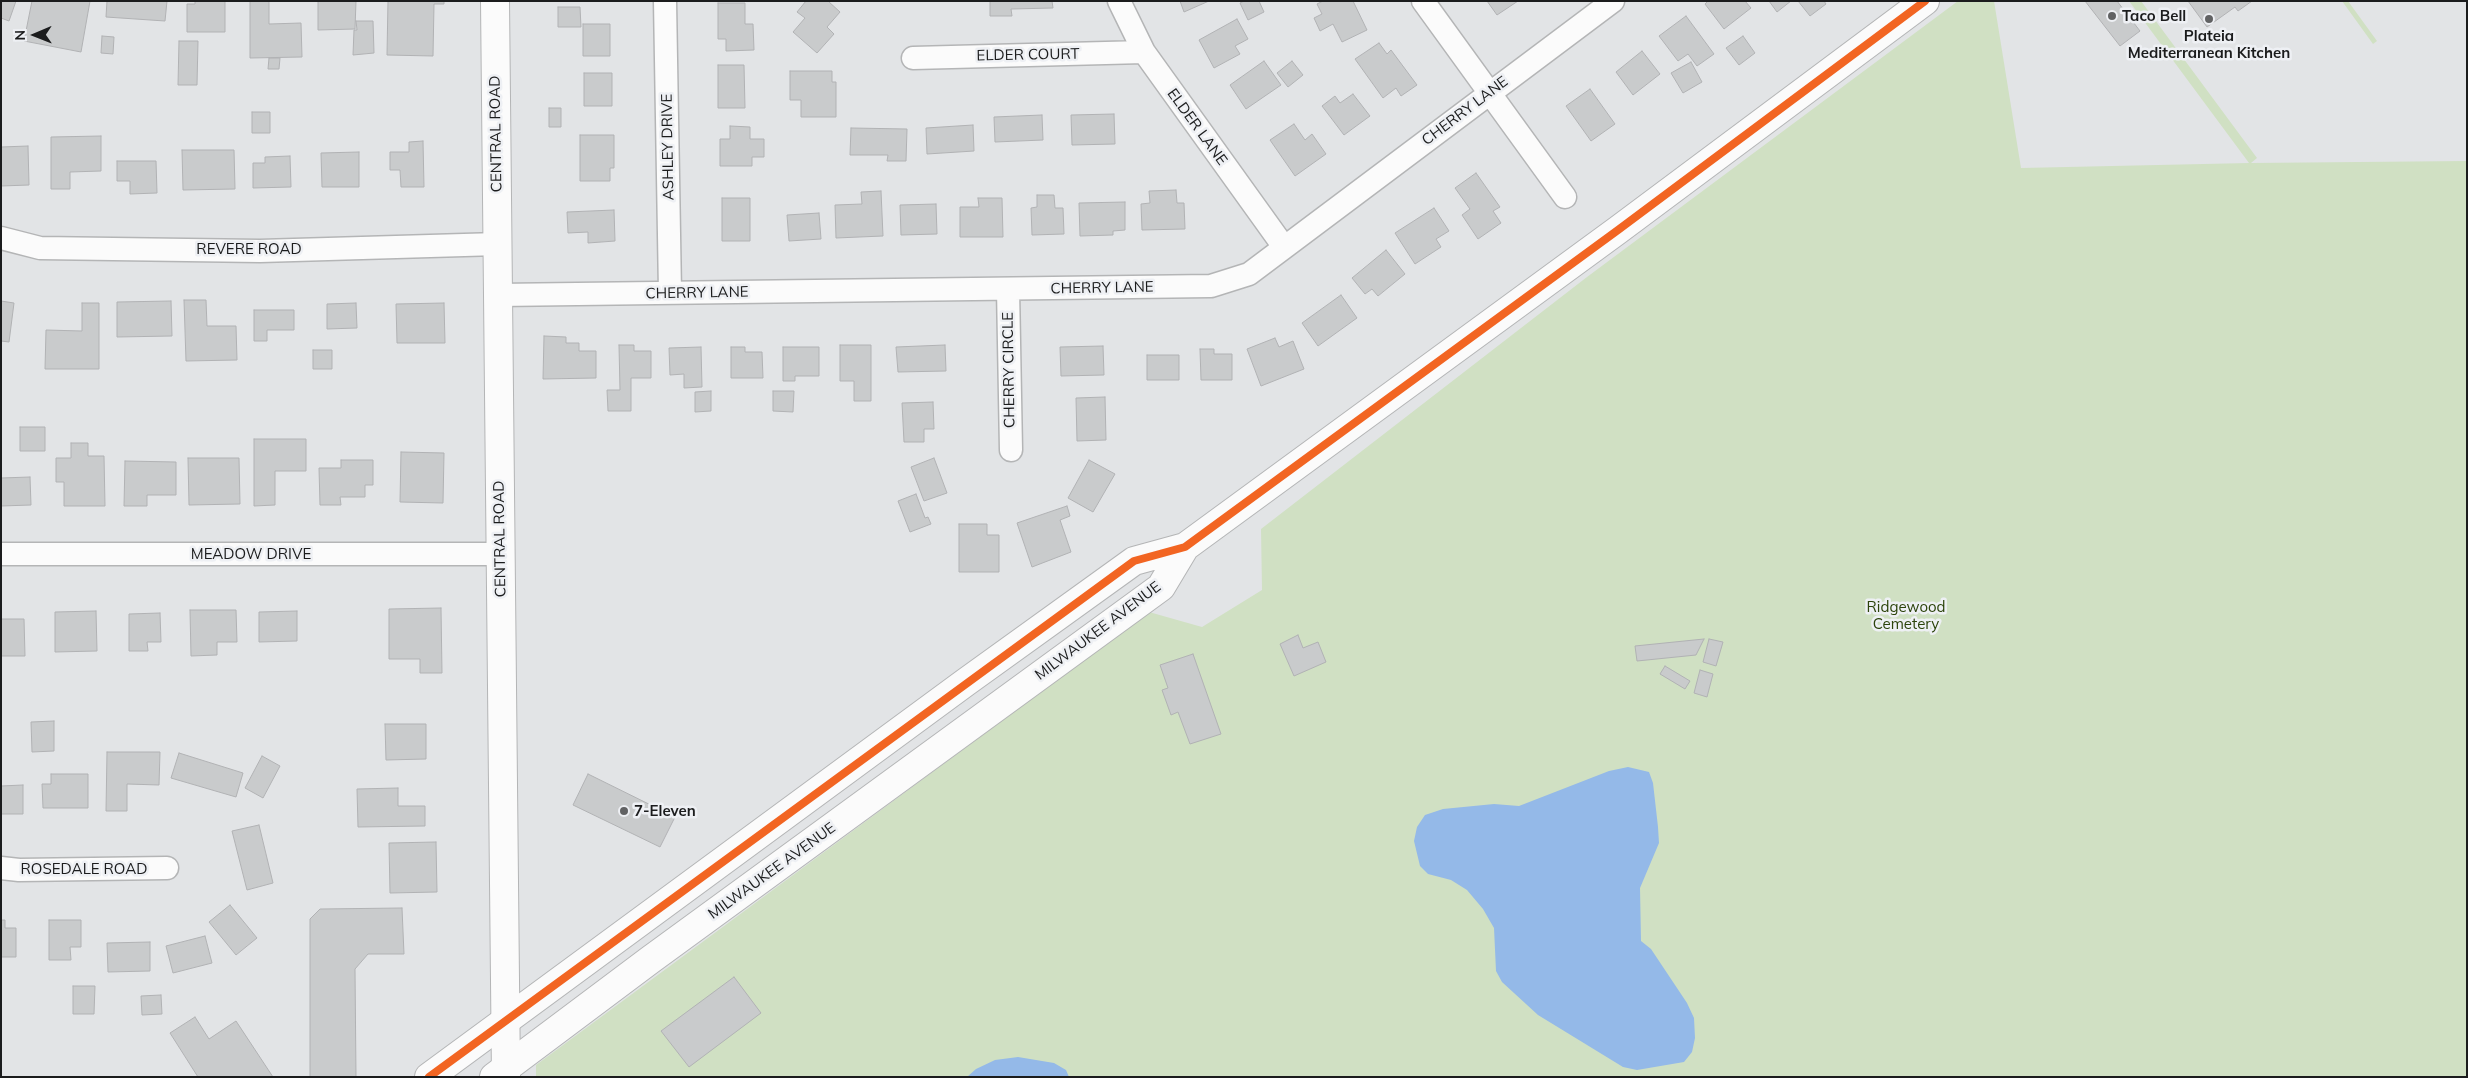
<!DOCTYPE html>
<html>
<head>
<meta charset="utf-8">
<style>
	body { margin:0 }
	#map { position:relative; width:2468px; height:1078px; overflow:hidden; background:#e2e4e6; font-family:Mulish,sans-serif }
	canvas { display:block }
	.frame { position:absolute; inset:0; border:2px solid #1b1c1d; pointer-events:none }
	.north { position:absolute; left:10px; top:10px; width:50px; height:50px; -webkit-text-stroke:4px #eef0f4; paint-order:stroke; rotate:269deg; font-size:14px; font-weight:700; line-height:20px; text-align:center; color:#1b1c1d }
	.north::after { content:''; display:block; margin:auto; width:18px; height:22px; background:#1b1c1d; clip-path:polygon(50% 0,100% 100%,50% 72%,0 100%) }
</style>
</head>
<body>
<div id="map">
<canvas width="2468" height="1078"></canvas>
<div class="frame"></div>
<div class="north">N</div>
</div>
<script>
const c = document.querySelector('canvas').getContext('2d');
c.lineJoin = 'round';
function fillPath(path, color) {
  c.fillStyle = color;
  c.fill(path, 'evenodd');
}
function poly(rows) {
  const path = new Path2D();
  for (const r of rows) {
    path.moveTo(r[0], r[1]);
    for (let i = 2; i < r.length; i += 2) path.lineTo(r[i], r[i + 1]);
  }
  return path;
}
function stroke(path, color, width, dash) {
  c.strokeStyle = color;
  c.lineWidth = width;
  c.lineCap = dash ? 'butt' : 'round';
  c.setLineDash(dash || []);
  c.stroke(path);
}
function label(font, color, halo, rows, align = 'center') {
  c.font = font + ' Mulish,sans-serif';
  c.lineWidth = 5;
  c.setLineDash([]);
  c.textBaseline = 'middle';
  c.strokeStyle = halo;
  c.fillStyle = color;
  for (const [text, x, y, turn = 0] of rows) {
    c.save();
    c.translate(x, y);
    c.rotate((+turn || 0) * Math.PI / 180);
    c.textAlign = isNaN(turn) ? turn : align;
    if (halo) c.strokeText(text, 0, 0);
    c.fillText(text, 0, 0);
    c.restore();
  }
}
const green = poly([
	[1958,1,1994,1,2021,168,2249,163,2129,1,2141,1,2257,158,2251,163,2467,161,2467,1077,536,1077,536,1065,1149,612,1202,627,1262,590,1261,529,1587,277],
	[2342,1,2348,1,2377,41,2373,44]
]);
const water = poly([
	[1628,767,1649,772,1653,783,1658,827,1659,843,1640,888,1641,941,1651,949,1687,1003,1694,1018,1695,1038,1692,1052,1684,1062,1637,1070,1623,1067,1538,1015,1502,982,1496,971,1494,928,1483,909,1467,890,1451,880,1428,874,1420,866,1414,841,1417,827,1425,815,1443,809,1494,804,1519,806,1609,771],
	[1018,1057,1054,1063,1066,1070,1069,1077,967,1077,976,1069,995,1060]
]);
const building = poly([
	[1,1,16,1,9,21,1,18,1,1],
	[32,1,90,1,81,52,24,41,32,1],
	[107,1,167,1,165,21,106,17,107,1],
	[195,1,225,1,225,32,187,32,187,4,195,4,195,1],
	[250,1,269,1,269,24,301,23,302,57,250,58,250,1],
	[318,1,356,1,355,29,318,30,318,1],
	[388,1,444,1,444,4,434,4,433,56,387,55,388,1],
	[806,1,828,1,840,12,827,27,834,34,817,53,793,32,805,18,797,12,806,1],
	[990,1,1052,1,1053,8,1011,9,1012,16,990,16,990,1],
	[1180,1,1209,1,1184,12,1180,1],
	[1244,1,1259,1,1264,12,1248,20,1240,3,1244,1],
	[1323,1,1353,1,1367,30,1342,42,1333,24,1320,31,1314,18,1322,14,1317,4,1323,1],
	[1487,1,1518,1,1497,15,1487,1],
	[1708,1,1745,1,1751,8,1724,29,1705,4,1708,1],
	[1769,1,1791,1,1777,12,1769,1],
	[1798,1,1824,1,1826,4,1810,16,1798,1],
	[2085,1,2117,1,2140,31,2120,46,2085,1],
	[2188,1,2252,1,2238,11,2235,7,2207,27,2188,1],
	[718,3,745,3,745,24,753,24,754,50,726,51,726,39,718,39,718,3],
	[558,7,580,7,581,27,558,27,558,7],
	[1686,16,1714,54,1697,66,1688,54,1678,61,1659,36,1686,16],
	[1237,19,1248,39,1235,46,1240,54,1214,68,1199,40,1237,19],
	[356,21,373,21,374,53,353,55,354,30,357,30,356,21],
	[583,24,610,24,610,56,583,56,583,24],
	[102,36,114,37,113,54,101,53,102,36],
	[1743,36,1755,53,1739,65,1726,48,1743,36],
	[179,41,198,41,197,85,178,85,179,41],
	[1379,43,1387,54,1391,50,1417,85,1401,96,1396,88,1383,98,1355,59,1379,43],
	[1642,51,1660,74,1633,95,1616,72,1642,51],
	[269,58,280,58,279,69,268,69,269,58],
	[1264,61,1281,85,1246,109,1230,85,1264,61],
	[1292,61,1303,75,1288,87,1277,73,1292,61],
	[1691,62,1702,82,1683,93,1671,73,1691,62],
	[718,65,744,65,745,108,718,108,718,65],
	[790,71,832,71,832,82,836,82,836,117,801,117,801,100,790,100,790,71],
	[584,73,612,73,612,106,584,106,584,73],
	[1590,89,1615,124,1591,141,1566,106,1590,89],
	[1353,94,1370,116,1344,135,1322,106,1335,96,1340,103,1353,94],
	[549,108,561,108,561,127,549,127,549,108],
	[252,112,270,112,270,133,252,133,252,112],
	[1114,114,1115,144,1072,145,1071,115,1114,114],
	[1042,115,1043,140,995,142,994,117,1042,115],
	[1294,124,1305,140,1312,134,1326,154,1295,176,1270,140,1294,124],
	[973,125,974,151,927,154,926,128,973,125],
	[730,126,750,127,750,139,764,139,764,157,752,157,752,166,720,166,720,139,730,139,730,126],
	[851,128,907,129,906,161,887,161,888,155,850,155,851,128],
	[580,135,614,135,614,168,610,168,610,181,580,181,580,135],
	[101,136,101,171,70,172,70,189,51,189,51,137,101,136],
	[423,141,424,187,401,187,400,170,390,170,390,152,409,152,409,142,423,141],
	[28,146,29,185,1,186,1,147,28,146],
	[182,150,234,150,235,189,183,190,182,150],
	[359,152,359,187,322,187,321,153,359,152],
	[290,156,291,187,253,188,253,163,265,163,265,157,290,156],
	[117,161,156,161,157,193,130,194,130,181,117,181,117,161],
	[1476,173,1500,207,1493,211,1501,223,1478,239,1462,215,1470,209,1455,188,1476,173],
	[1176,190,1177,203,1184,203,1185,229,1142,230,1141,204,1150,203,1149,191,1176,190],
	[881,191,883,236,836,238,835,205,862,204,861,192,881,191],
	[1037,195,1054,195,1055,208,1063,208,1064,234,1032,235,1031,208,1037,207,1037,195],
	[722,198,750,198,750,241,722,241,722,198],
	[978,198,1002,198,1003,237,960,237,960,207,979,207,978,198],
	[1125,202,1125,230,1113,231,1113,235,1080,236,1079,203,1125,202],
	[936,204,937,234,901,235,900,205,936,204],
	[1434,208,1449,231,1436,239,1441,247,1415,264,1395,233,1434,208],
	[614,210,615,241,588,243,588,232,568,233,567,212,614,210],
	[819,213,821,239,789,241,787,215,819,213],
	[1386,250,1405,274,1378,296,1372,289,1365,294,1352,278,1386,250],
	[1341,295,1357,318,1318,346,1302,323,1341,295],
	[184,300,206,300,207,326,236,326,237,360,186,361,184,300],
	[1,301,14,303,9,342,1,341,1,301],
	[171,301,172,336,117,337,117,302,171,301],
	[82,303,99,303,99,369,45,369,46,330,82,331,82,303],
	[356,303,357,328,327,329,327,304,356,303],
	[444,303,445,343,397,343,396,304,444,303],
	[254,310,294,310,294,330,267,330,267,341,254,341,254,310],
	[544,336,566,337,566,343,579,343,579,351,596,351,596,378,543,379,544,336],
	[1275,338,1279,347,1293,341,1304,369,1261,386,1247,349,1275,338],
	[619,345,634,345,634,351,651,351,651,378,631,378,631,411,608,411,607,390,620,390,619,345],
	[840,345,871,345,871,401,854,401,854,381,840,381,840,345],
	[945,345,946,371,898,372,896,347,945,345],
	[1103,346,1104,375,1061,376,1060,347,1103,346],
	[701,347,702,387,684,388,684,374,670,375,669,348,701,347],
	[731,347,745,347,745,352,762,352,763,378,731,378,731,347],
	[783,347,819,347,819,376,795,376,795,381,783,381,783,347],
	[1200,349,1214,349,1214,354,1232,354,1232,380,1201,380,1200,349],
	[313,350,332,350,332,369,313,369,313,350],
	[1147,355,1179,355,1179,380,1147,380,1147,355],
	[711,391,711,411,695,412,695,392,711,391],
	[773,391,794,391,793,412,773,411,773,391],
	[1105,397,1106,440,1077,441,1076,398,1105,397],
	[933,402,934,429,924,429,924,442,904,442,902,403,933,402],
	[20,427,45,427,45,451,20,451,20,427],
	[254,439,306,439,306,471,275,471,275,505,254,506,254,439],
	[71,443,88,443,88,456,104,456,105,506,64,506,64,482,56,482,56,458,71,458,71,443],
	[401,452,444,453,443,503,400,502,401,452],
	[188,458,239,458,240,504,189,505,188,458],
	[934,458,947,493,924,501,911,467,934,458],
	[341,460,373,460,373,485,365,485,365,497,340,497,341,505,320,505,319,468,341,468,341,460],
	[1089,460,1115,474,1093,512,1068,498,1089,460],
	[125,461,176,462,176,495,147,495,147,506,124,506,125,461],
	[30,477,31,505,1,506,1,478,30,477],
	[916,494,925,518,928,517,931,524,910,532,898,501,916,494],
	[1067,506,1070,516,1060,520,1071,552,1032,567,1017,523,1067,506],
	[959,524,987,524,987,535,999,535,999,572,959,572,959,524],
	[441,608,442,673,420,673,420,659,389,659,389,609,441,608],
	[190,610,236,610,237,642,217,642,217,655,191,656,190,610],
	[96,611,97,651,55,652,55,612,96,611],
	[297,611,297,641,259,642,259,612,297,611],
	[160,613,161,642,147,642,148,651,129,651,129,614,160,613],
	[1,619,24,619,25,656,1,656,1,619],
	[1298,635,1303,648,1318,642,1326,662,1294,676,1280,644,1298,635],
	[1704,639,1696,655,1637,661,1635,646,1704,639],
	[1709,639,1723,642,1716,666,1703,662,1709,639],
	[1193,654,1221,734,1190,744,1178,712,1171,715,1162,690,1168,688,1160,665,1193,654],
	[1665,666,1690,681,1685,689,1660,674,1665,666],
	[1700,670,1713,674,1707,697,1694,693,1700,670],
	[54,721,54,751,32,752,31,722,54,721],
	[385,724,426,724,426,759,386,760,385,724],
	[107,752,160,752,159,785,127,784,127,811,106,811,107,752],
	[179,753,243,773,236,797,171,778,179,753],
	[262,756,280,766,263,798,245,788,262,756],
	[51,774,88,774,88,808,43,808,42,784,51,784,51,774],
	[588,774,675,817,660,847,573,805,588,774],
	[23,785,23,814,1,814,1,786,23,785],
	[398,788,398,806,425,806,425,826,358,827,357,789,398,788],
	[259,825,273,883,247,890,232,831,259,825],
	[436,842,437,892,390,893,389,843,436,842],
	[230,905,257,938,236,955,209,922,230,905],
	[402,908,404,954,368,954,355,969,356,1077,310,1077,310,919,320,909,402,908],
	[1,920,5,920,5,928,16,928,16,957,1,957,1,920],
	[49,920,81,920,81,947,70,947,71,960,49,960,49,920],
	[205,936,212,963,173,973,166,946,205,936],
	[150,942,150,971,108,972,107,943,150,942],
	[734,977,761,1013,689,1067,661,1031,734,977],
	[73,986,95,986,94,1014,73,1014,73,986],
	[161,995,162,1014,142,1015,141,996,161,995],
	[195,1017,209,1039,236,1021,273,1077,198,1077,170,1033,195,1017]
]);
const street = poly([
	[665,1,670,293],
	[1119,1,1144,52,1284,247],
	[1423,1,1565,197],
	[913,58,1144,52],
	[1,238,40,248,260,251,498,244],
	[1008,289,1011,450],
	[498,295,1211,286,1249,274,1613,1],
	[1,554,501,554],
	[1,868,19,870,167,868]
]);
const secondary = poly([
	[495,1,506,1077]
]);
const primary = poly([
	[429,1077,966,682,1134,561,1185,547,1618,230,1925,1],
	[494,1077,650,960,1161,587,1185,547]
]);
const bus1 = poly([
	[429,1077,1134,561,1185,547,1618,230,1925,1]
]);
const markers = [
	[2112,16,5,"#616263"],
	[2209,19,5,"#616263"],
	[624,811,5,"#616263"]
];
const poiNames = [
	["Taco Bell",2122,16],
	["Plateia",2209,36,"center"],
	["Mediterranean Kitchen",2209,53,"center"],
	["7-Eleven",634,811]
];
const streetNames = [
	["ELDER COURT",1028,55,-1],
	["CHERRY LANE",1465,111,-37],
	["ELDER LANE",1197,127,54],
	["CENTRAL ROAD",496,134,-91],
	["ASHLEY DRIVE",668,147,-91],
	["REVERE ROAD",249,249],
	["CHERRY LANE",1102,288,-1],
	["CHERRY LANE",697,293,-1],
	["CHERRY CIRCLE",1009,370,-91],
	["CENTRAL ROAD",500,539,-91],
	["MEADOW DRIVE",251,554],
	["MILWAUKEE AVENUE",1098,631,-37],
	["ROSEDALE ROAD",84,869],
	["MILWAUKEE AVENUE",772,871,-36]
];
const parkNames = [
	["Ridgewood",1906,607],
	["Cemetery",1906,624]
];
fillPath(green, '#d0e0c3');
fillPath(water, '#94b9e8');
fillPath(building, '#c9cbcc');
stroke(building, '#b1b2b4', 1);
stroke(street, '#b4b5b6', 25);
stroke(secondary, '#b4b5b6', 30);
stroke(primary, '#b4b5b6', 30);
stroke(street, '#fbfbfb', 22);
stroke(secondary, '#fbfbfb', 28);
stroke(primary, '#fbfbfb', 28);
stroke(bus1, '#f26522', 8);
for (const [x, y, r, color] of markers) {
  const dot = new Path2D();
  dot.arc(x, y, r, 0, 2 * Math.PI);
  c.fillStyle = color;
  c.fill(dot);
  stroke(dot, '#eef0f4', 2);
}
label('bold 15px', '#1b1c1d', '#eef0f4', poiNames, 'left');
label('15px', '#1b1c1d', '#eef0f4', streetNames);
label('15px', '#2c440b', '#eef0f4', parkNames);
</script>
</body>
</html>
